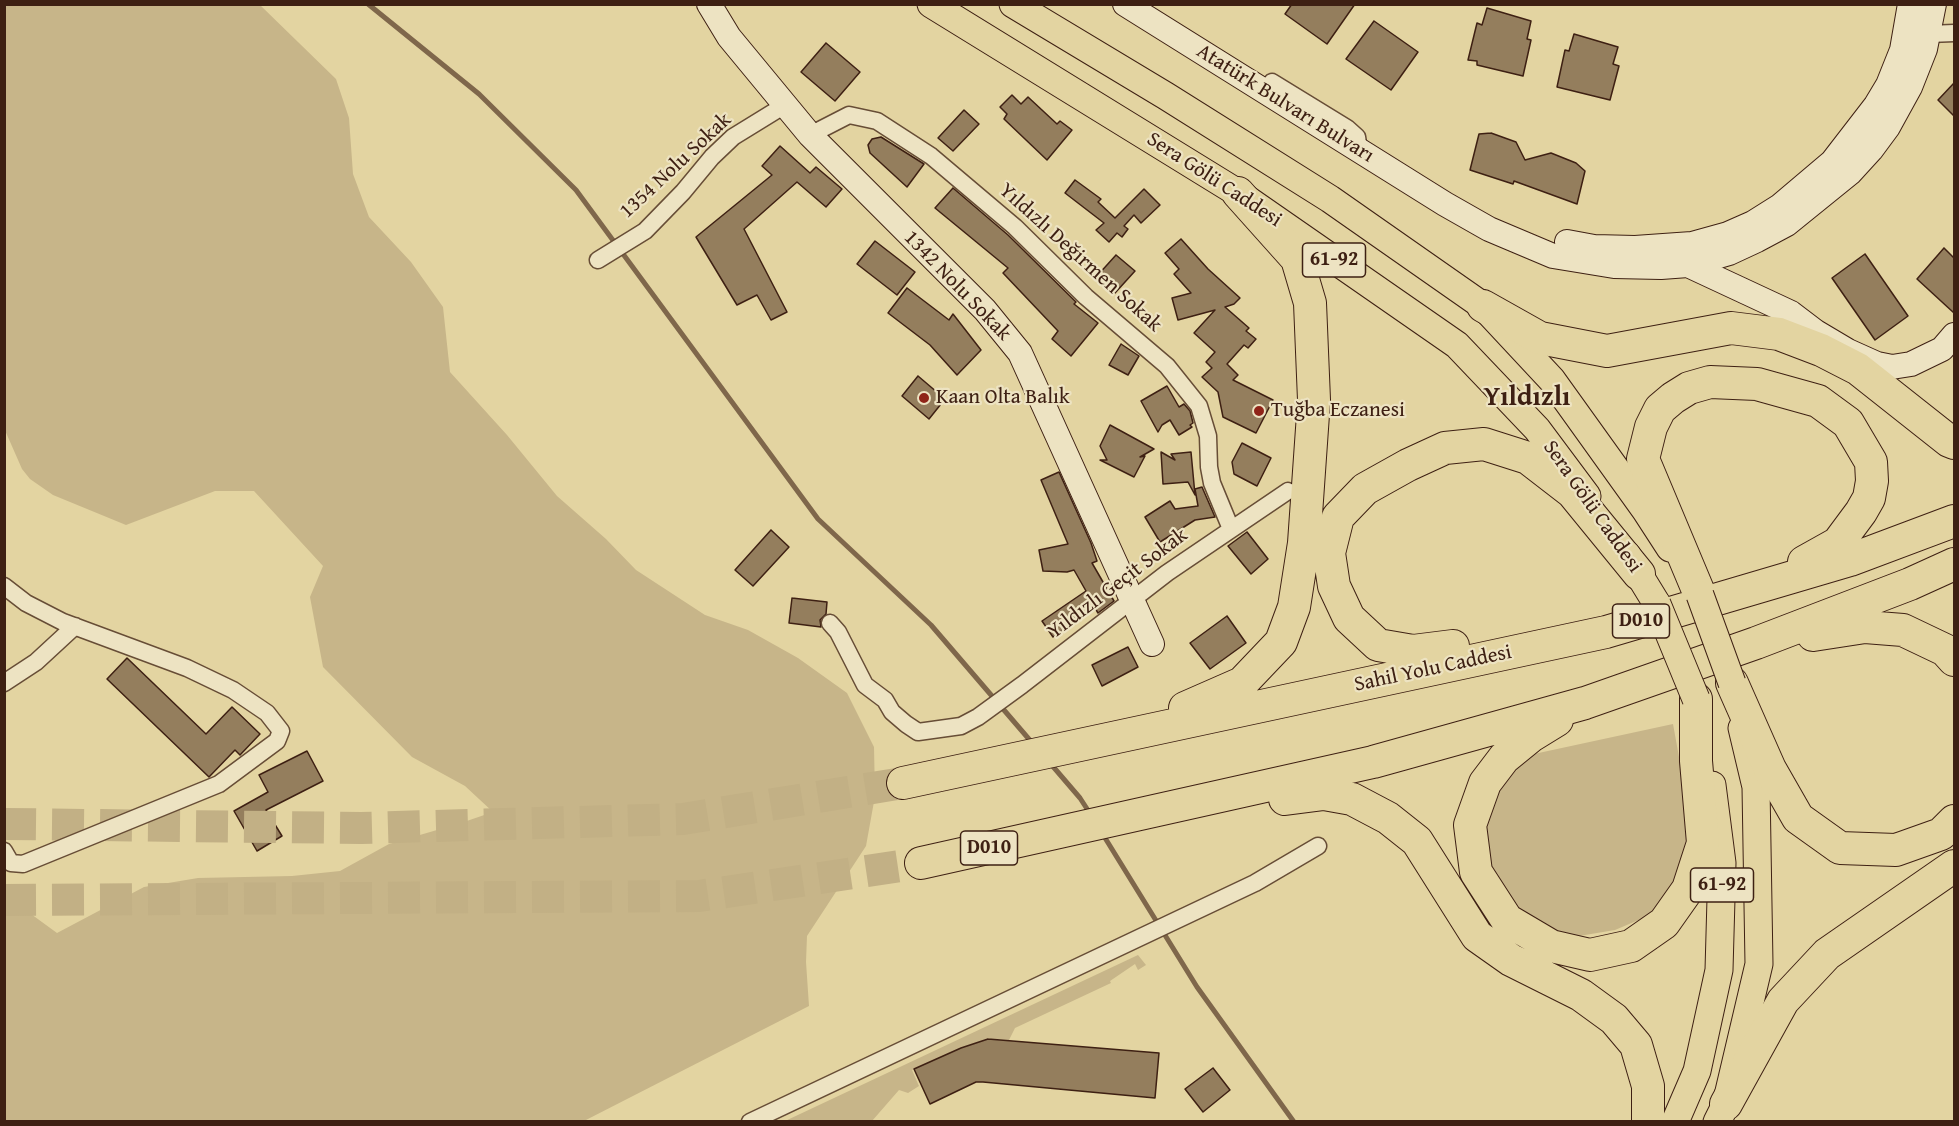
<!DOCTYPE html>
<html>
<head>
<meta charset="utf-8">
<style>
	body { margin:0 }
	#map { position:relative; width:1959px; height:1126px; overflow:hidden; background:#e3d4a1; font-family:"Gentium Book Plus",serif }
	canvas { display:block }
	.frame { position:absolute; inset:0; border:6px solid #3e2013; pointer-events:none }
</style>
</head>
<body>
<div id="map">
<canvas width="1959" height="1126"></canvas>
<div class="frame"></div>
</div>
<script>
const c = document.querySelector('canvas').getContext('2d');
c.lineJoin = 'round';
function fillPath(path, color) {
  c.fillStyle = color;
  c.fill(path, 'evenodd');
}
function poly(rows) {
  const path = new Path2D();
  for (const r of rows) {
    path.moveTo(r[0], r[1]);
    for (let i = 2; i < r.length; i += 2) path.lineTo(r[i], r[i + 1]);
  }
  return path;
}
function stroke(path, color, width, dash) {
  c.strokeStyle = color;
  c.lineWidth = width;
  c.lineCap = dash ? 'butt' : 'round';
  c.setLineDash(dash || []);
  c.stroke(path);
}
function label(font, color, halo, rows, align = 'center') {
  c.font = font + ' "Gentium Book Plus",serif';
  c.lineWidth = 4.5;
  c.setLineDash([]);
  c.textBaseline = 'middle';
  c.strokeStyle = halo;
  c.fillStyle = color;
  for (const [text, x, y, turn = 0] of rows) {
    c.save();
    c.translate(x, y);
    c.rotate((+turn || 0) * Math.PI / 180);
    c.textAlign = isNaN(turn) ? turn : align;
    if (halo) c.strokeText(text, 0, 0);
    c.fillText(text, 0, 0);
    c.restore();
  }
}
const green = poly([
	[5,4,260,5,336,79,349,118,353,174,369,217,411,262,443,307,450,372,507,435,557,496,606,539,636,570,705,615,748,630,798,658,847,693,874,747,875,796,866,846,807,936,806,962,809,1006,584,1121,5,1121,5,900,20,906,57,933,144,887,198,878,292,876,340,871,389,844,461,823,493,812,465,786,412,757,323,667,310,597,323,566,254,491,215,491,126,525,53,495,30,479,22,469,4,428],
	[1673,724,1691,823,1685,858,1668,893,1648,916,1615,930,1579,936,1549,928,1522,911,1500,888,1484,856,1487,802,1520,757],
	[1138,955,1146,965,1138,970,1135,964,1110,981,1111,983,1015,1028,1009,1040,988,1039,912,1070,919,1086,908,1093,899,1090,872,1121,783,1122]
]);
const stream = poly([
	[368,4,479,94,576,190,818,519,931,625,1034,745],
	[1050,763,1080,798,1091,815],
	[1102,833,1197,987,1294,1122]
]);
const building = poly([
	[1292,4,1355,4,1327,44,1285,14,1292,4],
	[1487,8,1531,21,1527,39,1531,40,1523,76,1477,65,1477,61,1468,60,1477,23,1482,25,1487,8],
	[1374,21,1418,52,1391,90,1346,59,1374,21],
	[1574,34,1618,47,1613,64,1619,66,1610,100,1557,87,1565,50,1569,51,1574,34],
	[826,43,860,72,835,101,801,72,826,43],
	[1954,83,1954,116,1938,100,1954,83],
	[1012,95,1021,104,1028,97,1057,124,1060,121,1072,130,1047,160,1004,119,1007,114,1000,107,1012,95],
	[964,110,979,124,953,151,938,138,964,110],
	[1491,133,1516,142,1525,160,1551,153,1576,163,1585,171,1577,204,1514,181,1513,184,1470,170,1479,134,1491,133],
	[881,137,924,164,907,187,870,153,868,145,872,139,881,137],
	[780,146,810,173,816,167,842,189,826,207,797,182,744,229,787,312,771,320,757,295,737,305,696,237,772,175,762,166,780,146],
	[1075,180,1101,199,1098,202,1115,218,1144,189,1160,205,1141,223,1134,215,1124,226,1128,229,1122,237,1117,233,1109,242,1096,230,1104,223,1065,193,1075,180],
	[953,188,1008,235,1076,302,1074,304,1098,323,1071,356,1052,339,1058,331,1003,273,1008,268,935,208,953,188],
	[1181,239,1208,269,1240,298,1234,304,1225,307,1249,328,1246,331,1256,339,1248,348,1244,345,1227,364,1238,375,1233,380,1273,400,1256,433,1223,417,1218,392,1202,377,1212,368,1206,362,1215,352,1194,333,1215,310,1178,320,1172,298,1191,293,1174,274,1179,269,1165,253,1181,239],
	[875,241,915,272,897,295,857,264,875,241],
	[1944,248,1954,258,1954,313,1917,279,1944,248],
	[1865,254,1908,316,1875,340,1832,278,1865,254],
	[1116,255,1135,271,1115,293,1097,276,1116,255],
	[907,288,949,320,953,314,981,350,957,375,930,345,888,313,907,288],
	[1121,344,1139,356,1128,375,1109,365,1121,344],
	[918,376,945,399,929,419,902,396,918,376],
	[1167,386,1179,407,1184,404,1190,411,1193,423,1190,425,1192,427,1179,435,1170,420,1162,425,1158,432,1141,401,1167,386],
	[1110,425,1154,449,1140,457,1145,456,1134,477,1100,460,1107,460,1100,446,1110,425],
	[1242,443,1271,458,1257,486,1234,474,1232,462,1242,443],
	[1161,452,1175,460,1171,454,1191,452,1195,495,1188,482,1163,484,1161,452],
	[1059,472,1091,543,1097,561,1092,563,1114,601,1098,613,1095,608,1053,637,1042,621,1086,591,1074,570,1067,572,1043,571,1039,550,1068,544,1041,480,1059,472],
	[1202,487,1215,517,1195,520,1160,542,1145,517,1170,501,1175,509,1198,506,1195,489,1202,487],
	[771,530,789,547,753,586,735,570,771,530],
	[1247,532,1268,559,1251,574,1228,546,1247,532],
	[792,598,827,602,826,614,820,620,821,627,789,623,792,598],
	[1227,616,1246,643,1210,669,1190,643,1227,616],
	[1128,647,1138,667,1102,686,1092,665,1128,647],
	[127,658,206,734,232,707,260,734,240,755,235,750,209,777,107,679,127,658],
	[307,751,323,781,266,810,282,836,257,851,234,811,268,792,259,775,307,751],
	[988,1039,1159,1053,1155,1098,983,1082,976,1082,930,1104,914,1069,961,1048,988,1039],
	[1213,1068,1230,1090,1203,1112,1185,1089,1213,1068]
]);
const highwayTunnel = poly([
	[4,824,361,828,683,819,903,783],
	[4,900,699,896,921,863]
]);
const street = poly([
	[1929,34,1954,33],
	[1272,82,1347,128,1357,137,1359,150],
	[810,135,849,115,877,121,931,156,1015,227,1086,297,1167,366,1199,406,1208,436,1209,467,1212,483,1231,529],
	[598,260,645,231,683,192,712,157,733,137,785,105],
	[4,586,26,603,63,622,187,668,233,690,267,713,281,731,277,741,219,784,23,864,11,863,4,851],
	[830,623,838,632,865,685,885,700,892,712,906,724,918,732,961,726,978,717,1022,685,1167,573,1288,491],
	[4,683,36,662,75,626],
	[750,1122,1255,883,1318,846]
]);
const secondary = poly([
	[709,4,729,37,810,135,985,310,1020,353,1152,644],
	[1125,4,1445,204,1489,229,1553,256,1614,266,1661,267,1688,265,1729,253,1757,240,1787,224,1850,173,1871,150,1888,127,1910,87,1925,49,1934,4],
	[1567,242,1594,247,1635,248,1692,244,1728,234,1753,223,1780,206,1832,162,1876,105,1888,85,1902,50,1910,4],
	[1688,265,1791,313,1816,332,1848,351,1877,364,1892,367,1911,364,1942,349,1954,335]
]);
const primary = poly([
	[931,4,1238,193,1457,345,1537,429,1587,496],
	[1013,4,1166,96,1330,199,1483,306,1552,380,1646,511,1670,548],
	[1627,555,1657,604],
	[1675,1122,1697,1071,1719,970,1722,863,1712,785],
	[1717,1122,1726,1104,1759,964,1756,787,1742,728]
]);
const highway = poly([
	[1483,306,1540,338,1607,351,1731,328,1779,334,1821,350,1858,369,1949,441,1954,443],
	[1700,595,1643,459,1651,427,1660,409,1673,398,1689,388,1710,382,1757,384,1818,401,1848,423,1871,462,1872,481,1869,498,1861,512,1838,543,1804,562],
	[1813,635,1865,627,1903,630,1945,650,1954,660],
	[1453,646,1413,651,1378,645,1349,618,1334,586,1329,553,1338,517,1365,489,1408,465,1445,448,1484,444,1528,458,1572,492,1639,574],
	[1732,683,1770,769,1798,818,1840,848,1896,850,1941,834,1954,821],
	[1185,708,1242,683,1281,642,1294,607,1304,543,1314,400,1310,303,1297,259,1238,193],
	[1557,720,1531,736,1504,758,1485,783,1470,825,1476,872,1507,920,1551,946,1590,955,1631,946,1664,923,1688,889,1703,843,1696,761,1696,699],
	[903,783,1606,632,1850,560,1954,521],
	[1285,799,1324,794,1352,799,1388,818,1417,841,1477,936,1511,960,1581,995,1614,1019,1636,1045,1648,1086,1648,1122],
	[921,863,1373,762,1585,703,1756,643,1910,584,1954,564],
	[1726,1104,1783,1001,1827,954,1954,866]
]);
const primaryBridge = poly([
	[1700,595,1732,683],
	[1657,604,1696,699]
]);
const markers = [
	[924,398,6,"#8f2418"],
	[1259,411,6,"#8f2418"]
];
const shields = [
	[1334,260,63],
	[1641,621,57],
	[989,848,57],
	[1722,885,63]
];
const shieldNames = [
	["61-92",1334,260],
	["D010",1641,621],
	["D010",989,848],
	["61-92",1722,885]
];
const streetNames = [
	["Atatürk Bulvarı Bulvarı",1285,104,32],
	["1354 Nolu Sokak",676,166,-43],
	["Sera Gölü Caddesi",1214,180,33],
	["Yıldızlı Değirmen Sokak",1080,258,42],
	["1342 Nolu Sokak",957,286,46],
	["Sera Gölü Caddesi",1592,507,55],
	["Yıldızlı Geçit Sokak",1118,584,-37],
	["Sahil Yolu Caddesi",1433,669,-12]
];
const poiNames = [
	["Kaan Olta Balık",936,398],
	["Tuğba Eczanesi",1271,411]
];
const districtNames = [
	["Yıldızlı",1527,398]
];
fillPath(green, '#c7b589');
stroke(stream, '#7f674b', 5);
fillPath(building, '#947e5d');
stroke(building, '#3e2013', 1.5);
stroke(highwayTunnel, '#c2b085', 32, [32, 16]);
stroke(street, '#674d36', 19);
stroke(secondary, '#3e2013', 26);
stroke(primary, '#3e2013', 29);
stroke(highway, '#3e2013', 34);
stroke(street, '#ede3c2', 16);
stroke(secondary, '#ede3c2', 24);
stroke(primary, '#e3d4a1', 27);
stroke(highway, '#e3d4a1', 32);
stroke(primaryBridge, '#3e2013', 29, []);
stroke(primaryBridge, '#e3d4a1', 27);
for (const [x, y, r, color] of markers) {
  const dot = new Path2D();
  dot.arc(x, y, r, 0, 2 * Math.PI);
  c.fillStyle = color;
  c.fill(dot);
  stroke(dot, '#ede3c2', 2);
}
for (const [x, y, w] of shields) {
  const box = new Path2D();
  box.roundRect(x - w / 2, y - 17, w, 34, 4.5);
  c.fillStyle = '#ede3c2';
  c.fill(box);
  stroke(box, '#3e2013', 1.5);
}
label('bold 20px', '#3e2013', null, shieldNames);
label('21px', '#3e2013', '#ede3c2', streetNames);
label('21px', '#3e2013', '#ede3c2', poiNames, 'left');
label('bold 27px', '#3e2013', '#ede3c2', districtNames);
</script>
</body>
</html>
